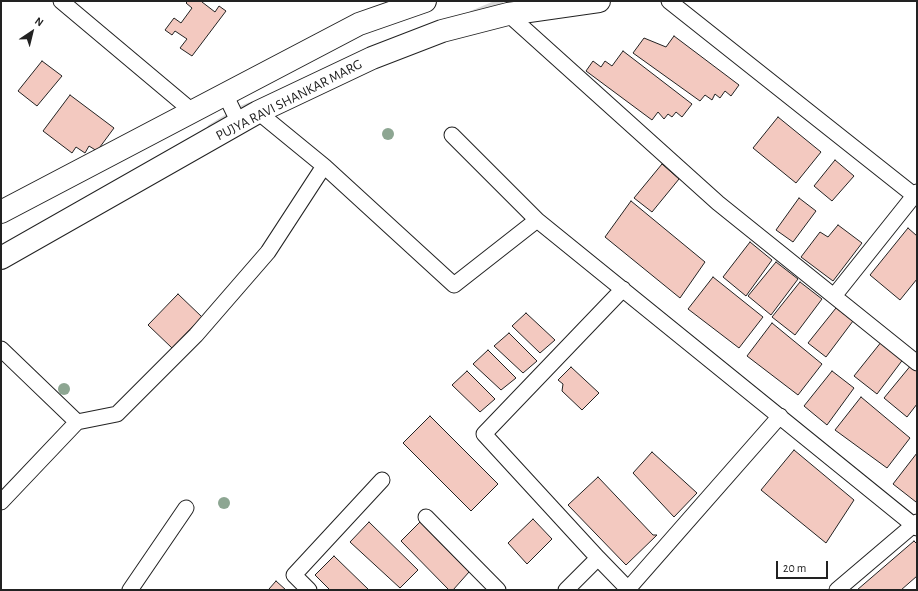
<!DOCTYPE html>
<html>
<head>
<meta charset="utf-8">
<style>
	body { margin:0 }
	#map { position:relative; width:918px; height:591px; overflow:hidden; background:#fff; font-family:"Alegreya Sans",sans-serif }
	canvas { display:block }
	.frame { position:absolute; inset:0; border:2px solid #222; pointer-events:none }
	.north { position:absolute; left:12px; top:12px; width:40px; height:40px; -webkit-text-stroke:3px #fff; paint-order:stroke; rotate:35deg; font-size:11px; font-weight:700; line-height:16px; text-align:center; color:#222 }
	.north::after { content:''; display:block; margin:auto; width:14px; height:18px; background:#222; clip-path:polygon(50% 0,100% 100%,50% 72%,0 100%) }
	.scale { position:absolute; left:776px; top:561px; width:52px; height:18px; box-sizing:border-box; border:2px solid #222; border-top:0; padding-left:5px; font-size:12px; line-height:14px; white-space:nowrap; color:#222; -webkit-text-stroke:3px #fff; paint-order:stroke }
</style>
</head>
<body>
<div id="map">
<canvas width="918" height="591"></canvas>
<div class="frame"></div>
<div class="north">N</div>
<div class="scale">20 m</div>
</div>
<script>
const c = document.querySelector('canvas').getContext('2d');
c.lineJoin = 'round';
function poly(rows) {
  const path = new Path2D();
  for (const r of rows) {
    path.moveTo(r[0], r[1]);
    for (let i = 2; i < r.length; i += 2) path.lineTo(r[i], r[i + 1]);
  }
  return path;
}
function stroke(path, color, width, dash) {
  c.strokeStyle = color;
  c.lineWidth = width;
  c.lineCap = dash ? 'butt' : 'round';
  c.setLineDash(dash || []);
  c.stroke(path);
}
function fillPath(path, color) {
  c.fillStyle = color;
  c.fill(path, 'evenodd');
}
function label(font, color, halo, rows, align = 'center') {
  c.font = font + ' "Alegreya Sans",sans-serif';
  c.lineWidth = 3;
  c.setLineDash([]);
  c.textBaseline = 'middle';
  c.strokeStyle = halo;
  c.fillStyle = color;
  for (const [text, x, y, turn = 0] of rows) {
    c.save();
    c.translate(x, y);
    c.rotate((+turn || 0) * Math.PI / 180);
    c.textAlign = isNaN(turn) ? turn : align;
    if (halo) c.strokeText(text, 0, 0);
    c.fillText(text, 0, 0);
    c.restore();
  }
}
const stream = poly([
	[472,13,501,1],
	[210,127,239,109,249,105]
]);
const building = poly([
	[188,1,202,1,202,2,215,12,219,6,226,11,192,56,180,48,187,39,175,31,172,35,165,30,174,18,181,23,192,8,186,3,188,1],
	[674,36,739,85,731,96,725,91,720,98,715,94,712,100,705,95,700,101,633,53,644,38,666,47,674,36],
	[623,51,692,104,682,117,676,112,672,117,668,114,664,119,658,112,652,120,586,71,593,61,601,67,605,61,612,66,623,51],
	[42,61,62,76,37,106,18,91,42,61],
	[70,95,114,128,97,151,89,146,85,153,76,147,72,153,43,131,70,95],
	[778,117,821,152,796,183,753,148,778,117],
	[835,160,854,176,832,201,814,186,835,160],
	[662,164,679,179,652,212,634,198,662,164],
	[799,198,816,211,793,242,776,230,799,198],
	[631,201,705,262,680,298,605,237,631,201],
	[838,225,862,243,833,281,801,257,820,232,828,237,838,225],
	[908,228,917,236,917,279,900,300,870,275,908,228],
	[750,242,772,260,746,296,723,277,750,242],
	[776,262,798,279,771,315,748,296,776,262],
	[713,277,763,317,739,348,688,309,713,277],
	[800,282,822,299,795,335,772,317,800,282],
	[178,294,202,317,172,348,148,325,178,294],
	[836,308,853,321,826,357,808,343,836,308],
	[526,313,555,340,540,353,512,326,526,313],
	[772,323,822,364,798,395,747,356,772,323],
	[509,333,537,361,523,373,494,346,509,333],
	[882,341,904,358,877,394,854,376,882,341],
	[488,350,516,378,501,390,473,364,488,350],
	[912,364,917,368,917,404,907,417,884,398,912,364],
	[571,367,599,393,582,410,562,391,563,384,558,380,571,367],
	[467,371,495,399,480,412,452,385,467,371],
	[832,371,854,388,827,425,804,406,832,371],
	[861,397,910,438,887,468,835,430,861,397],
	[430,416,498,484,471,511,403,443,430,416],
	[794,450,854,500,826,543,761,490,794,450],
	[652,452,697,493,674,517,633,473,652,452],
	[917,453,917,501,916,502,893,484,917,453],
	[598,477,653,535,657,535,626,565,568,505,598,477],
	[533,519,552,539,527,564,508,543,533,519],
	[369,522,418,570,400,588,350,542,369,522],
	[420,522,469,572,453,590,449,590,401,541,420,522],
	[914,541,917,544,917,576,901,590,857,590,914,541],
	[334,556,369,590,330,590,315,575,334,556],
	[276,581,286,590,270,590,269,589,276,581]
]);
const street = poly([
	[61,1,192,111],
	[669,1,915,196],
	[508,14,718,203,917,363],
	[225,94,239,123],
	[258,112,324,166,454,285,537,220,917,528],
	[452,135,537,220],
	[623,289,484,434,598,558,628,589,780,416],
	[834,296,917,192],
	[1,349,77,422],
	[1,502,77,422,117,414,196,335,268,252,324,166],
	[426,517,498,590],
	[130,590,186,508],
	[309,590,294,575,382,480],
	[566,590,598,558],
	[837,590,917,522]
]);
const primary = poly([
	[1,212,359,24,425,1],
	[1,258,258,112,372,58,442,31,508,14,599,1]
]);
const trees = [
	[388,134],
	[64,389],
	[224,503]
];
const streetNames = [
	["PUJYA RAVI SHANKAR MARG",289,100,-27]
];
stroke(stream, '#d9d9d9', 5);
fillPath(building, '#f3c9c0');
stroke(building, '#222', 1);
stroke(street, '#222', 17);
stroke(primary, '#222', 24);
stroke(street, '#fff', 15);
stroke(primary, '#fff', 22);
c.fillStyle = '#8da692';
for (const [x, y] of trees) {
  c.beginPath();
  c.arc(x, y, 6, 0, 2 * Math.PI);
  c.fill();
}
label('14px', '#222', '#fff', streetNames);
</script>
</body>
</html>
